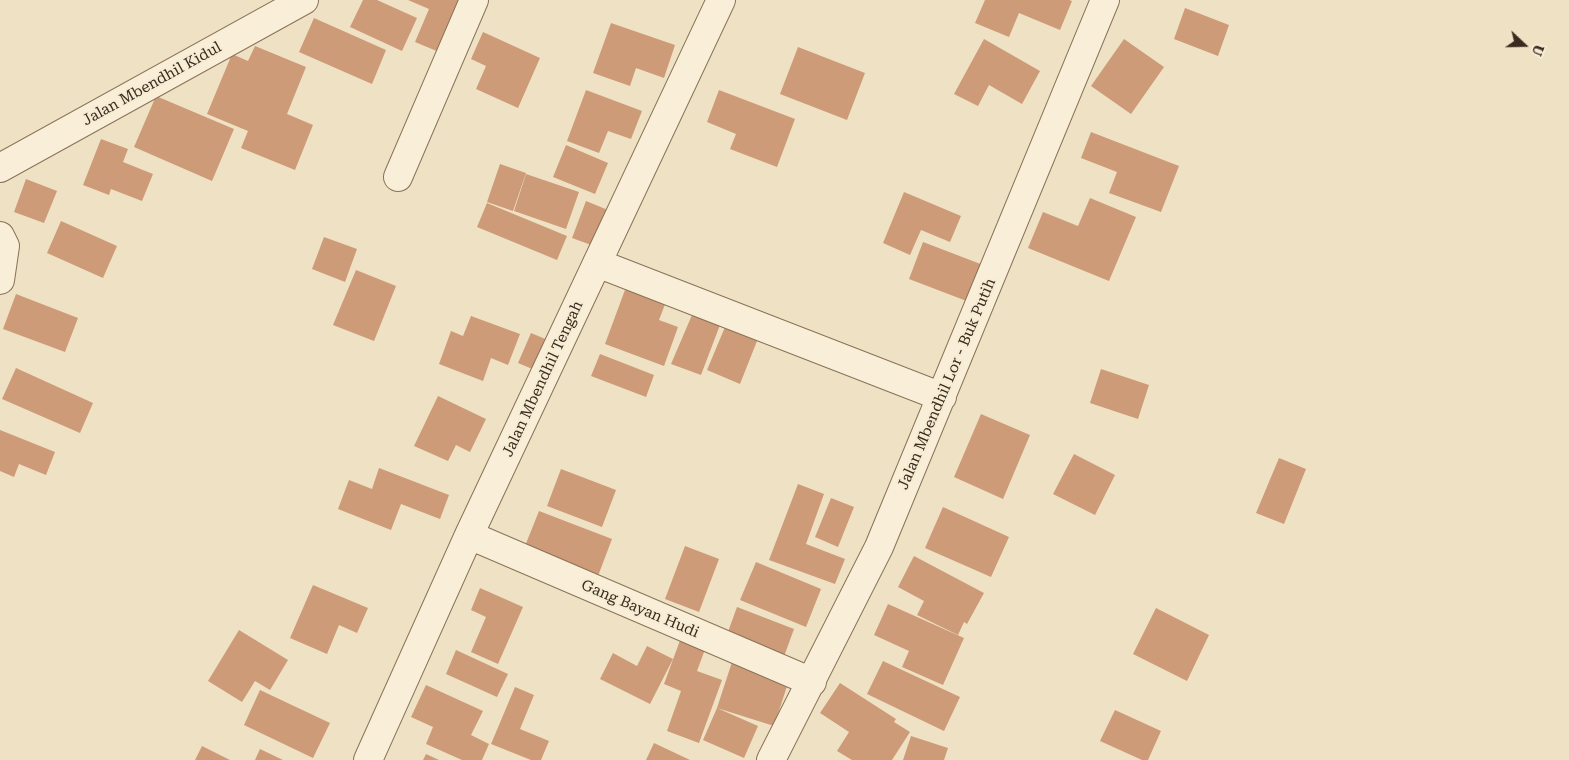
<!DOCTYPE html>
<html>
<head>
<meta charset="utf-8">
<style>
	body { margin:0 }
	#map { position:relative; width:1569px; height:760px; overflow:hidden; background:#efe1c3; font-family:"Roboto Serif",serif }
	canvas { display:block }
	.north { position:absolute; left:1499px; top:20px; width:50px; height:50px; -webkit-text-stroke:4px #f6ebd3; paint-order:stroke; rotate:111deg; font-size:14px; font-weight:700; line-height:20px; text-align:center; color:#392b1e }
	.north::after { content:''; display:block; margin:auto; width:18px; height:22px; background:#392b1e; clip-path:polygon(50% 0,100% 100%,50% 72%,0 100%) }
</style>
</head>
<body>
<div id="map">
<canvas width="1569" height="760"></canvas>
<div class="north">U</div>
</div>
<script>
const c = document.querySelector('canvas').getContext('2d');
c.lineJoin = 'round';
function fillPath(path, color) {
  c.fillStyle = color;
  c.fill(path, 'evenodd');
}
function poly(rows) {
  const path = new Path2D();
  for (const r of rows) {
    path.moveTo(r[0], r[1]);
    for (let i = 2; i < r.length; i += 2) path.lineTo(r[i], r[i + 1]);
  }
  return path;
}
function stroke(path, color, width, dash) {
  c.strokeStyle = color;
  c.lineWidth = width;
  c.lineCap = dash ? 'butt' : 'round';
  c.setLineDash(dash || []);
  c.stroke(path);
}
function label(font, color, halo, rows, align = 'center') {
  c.font = font + ' "Roboto Serif",serif';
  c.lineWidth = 4;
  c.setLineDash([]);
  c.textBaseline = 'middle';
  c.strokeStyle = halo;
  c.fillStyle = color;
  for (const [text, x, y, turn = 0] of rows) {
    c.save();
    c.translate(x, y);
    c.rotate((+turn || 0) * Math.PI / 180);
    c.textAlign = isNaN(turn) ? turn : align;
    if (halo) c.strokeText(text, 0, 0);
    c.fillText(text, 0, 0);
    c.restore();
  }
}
const building = poly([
	[363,0,377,0,417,18,402,51,350,27],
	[408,0,461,0,439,52,415,42,429,9],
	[985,0,1069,0,1072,1,1060,30,1019,13,1009,37,975,23],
	[1185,8,1229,25,1218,56,1174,39],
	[314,18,386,50,372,84,299,52],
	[611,23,675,45,664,78,636,68,630,86,593,73],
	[483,32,540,58,518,108,476,89,486,66,471,59],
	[984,39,1040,71,1022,104,989,85,978,106,954,94],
	[1124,39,1164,67,1131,114,1091,86],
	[255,46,306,67,287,114,313,125,295,170,241,148,248,131,207,114,232,54,248,61],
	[798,47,865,73,847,120,780,94],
	[586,90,642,111,631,139,608,131,599,153,567,141],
	[719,90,795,119,777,167,730,149,736,134,707,122],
	[156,96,234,129,212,181,134,147],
	[1091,132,1179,166,1161,212,1109,193,1117,172,1081,158],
	[101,139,128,149,123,162,153,174,142,201,111,189,109,195,83,185],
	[566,145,608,163,595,194,553,177],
	[500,164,526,173,513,211,487,202],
	[526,174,579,192,566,229,514,211],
	[26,179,57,191,44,223,14,212],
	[904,192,961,216,950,242,921,230,910,255,883,243],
	[1090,198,1136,217,1109,281,1028,248,1043,212,1078,226],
	[586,201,608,210,594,246,572,238],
	[487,203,567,236,557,260,477,227],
	[61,221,117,246,103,278,47,253],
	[324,237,357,249,345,282,312,269],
	[923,242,991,268,977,305,909,279],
	[356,270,396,286,374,341,333,325],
	[629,279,669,294,659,320,678,327,664,366,605,344],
	[16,294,78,318,65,352,3,329],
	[692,315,720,325,701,375,671,364],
	[471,316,520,334,508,365,491,358,483,381,439,364,451,331,463,336],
	[725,327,757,341,740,384,707,370],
	[531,333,555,343,542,373,518,363],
	[600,354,654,375,646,397,591,376],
	[16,368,93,403,80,433,2,399],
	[1101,369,1149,385,1138,419,1090,403],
	[438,396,486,419,470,452,456,445,448,461,414,446],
	[981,414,1030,435,1003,499,954,477],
	[0,430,55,452,46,475,19,464,14,477,0,471],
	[1074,454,1115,475,1095,515,1053,494],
	[1279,458,1306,469,1284,524,1256,513],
	[379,468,449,495,440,519,401,504,391,530,338,509,349,480,372,489],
	[561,469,616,490,602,527,547,506],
	[798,484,824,494,806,544,845,559,835,584,769,560],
	[831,498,854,507,838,547,815,537],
	[943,507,1009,537,991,577,925,548],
	[539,511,612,539,595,584,521,556],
	[685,546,719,559,699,612,665,599],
	[914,556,984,593,967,624,964,622,958,635,917,615,924,601,898,587],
	[756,562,821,589,806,627,740,600],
	[313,585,368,608,357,633,339,625,327,654,290,638],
	[480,588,523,607,498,664,471,652,486,617,471,610],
	[888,604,964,638,943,685,902,667,909,651,874,635],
	[737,607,794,629,782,662,725,640],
	[1156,608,1209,635,1187,681,1133,654],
	[239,630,288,660,270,690,255,681,242,702,208,681],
	[682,635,707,644,697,671,722,680,699,743,667,731,681,691,664,684],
	[647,646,673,659,650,704,600,679,613,653,637,666],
	[456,650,508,674,497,697,446,674],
	[733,659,790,677,774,726,717,708,758,726,744,758,703,740,717,708],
	[883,661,960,697,944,731,867,694],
	[840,683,896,719,894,722,910,732,892,760,852,760,837,751,849,732,820,713],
	[426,685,483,711,471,735,489,744,482,760,462,760,426,744,433,727,411,717],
	[515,687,534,695,520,729,549,741,541,760,531,760,491,744],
	[260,690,330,723,313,758,244,725],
	[1115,710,1161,731,1148,760,1142,760,1100,741],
	[911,736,948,748,944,760,903,760],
	[654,743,690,760,646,760],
	[202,746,230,760,195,760],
	[260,749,283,760,255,760],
	[426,754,439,760,423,760]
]);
const minor = poly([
	[0,168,304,0],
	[398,177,474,0],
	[0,236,5,246,0,280],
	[597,263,942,397],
	[469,535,812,682],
	[368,760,469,535,721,0],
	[771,760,879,547,1105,0]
]);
const streetNames = [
	["Jalan Mbendhil Kidul",152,84,-29],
	["Jalan Mbendhil Tengah",543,379,-65],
	["Jalan Mbendhil Lor - Buk Putih",947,384,-67],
	["Gang Bayan Hudi",640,609,23]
];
fillPath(building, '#cd9b78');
stroke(minor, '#897259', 30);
stroke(minor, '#f9eed7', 28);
label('15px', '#392b1e', '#f6ebd3', streetNames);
</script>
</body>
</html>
